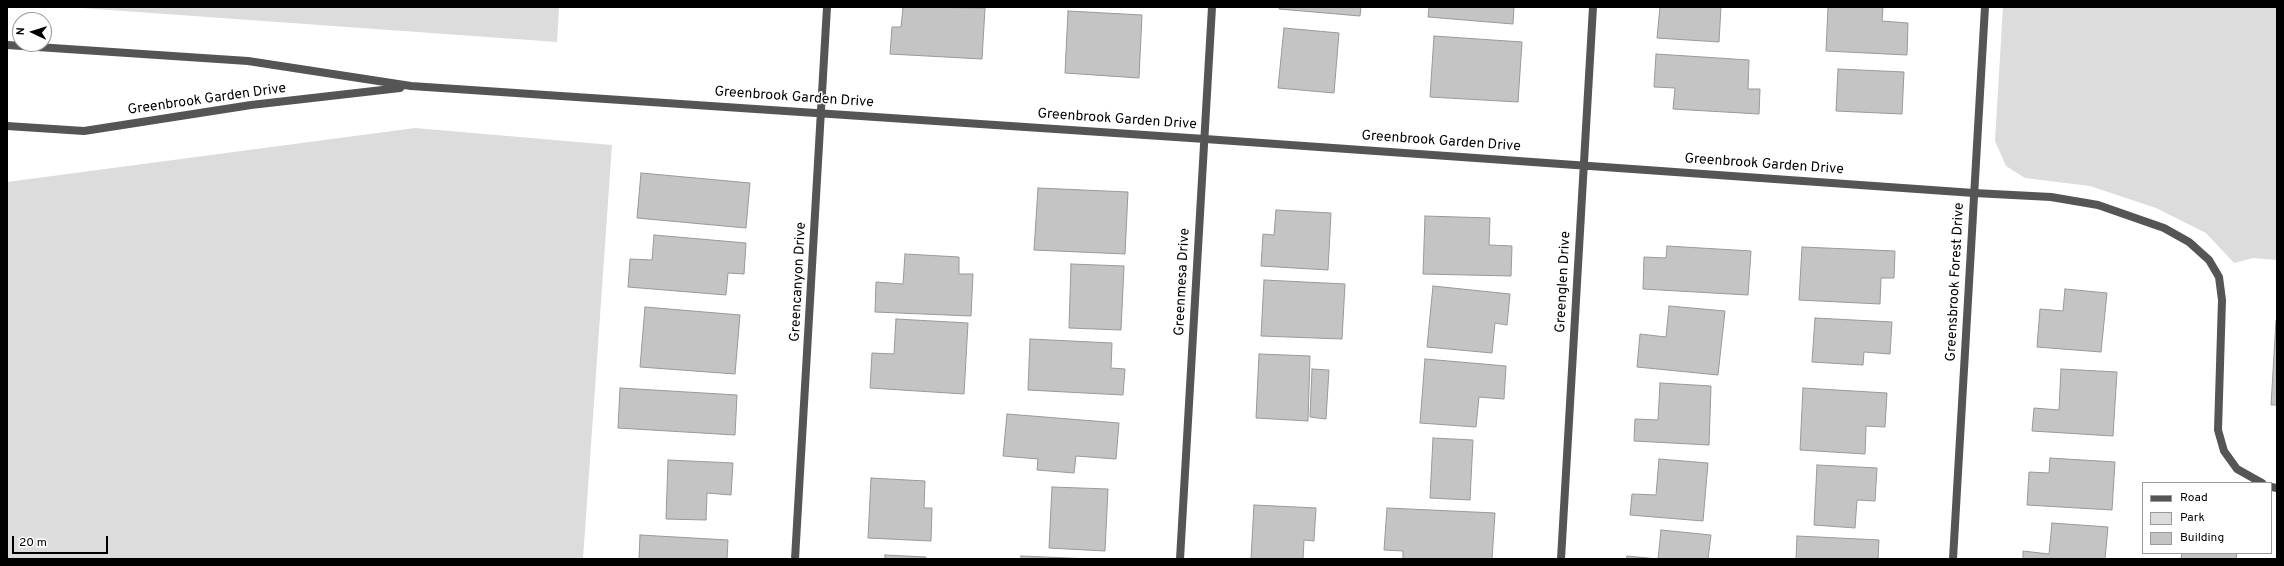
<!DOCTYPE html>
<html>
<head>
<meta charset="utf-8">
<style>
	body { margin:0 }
	#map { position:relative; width:2284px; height:566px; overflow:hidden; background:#fff; font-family:Overpass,sans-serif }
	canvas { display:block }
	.frame { position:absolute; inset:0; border:8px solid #000; pointer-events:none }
	.legend { position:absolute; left:2142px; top:482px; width:130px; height:72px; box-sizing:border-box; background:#fff; border:1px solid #999; margin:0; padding:5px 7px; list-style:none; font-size:12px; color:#000 }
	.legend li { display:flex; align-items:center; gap:8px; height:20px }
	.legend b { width:20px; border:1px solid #999 }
	.north { position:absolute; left:12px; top:12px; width:40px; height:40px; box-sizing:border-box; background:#fff; border:1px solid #999; border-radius:50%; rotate:274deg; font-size:11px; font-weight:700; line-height:16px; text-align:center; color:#000 }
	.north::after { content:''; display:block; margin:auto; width:14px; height:18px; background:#000; clip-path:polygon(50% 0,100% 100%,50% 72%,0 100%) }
	.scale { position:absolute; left:12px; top:536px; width:96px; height:18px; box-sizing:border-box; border:2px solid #000; border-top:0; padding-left:5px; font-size:12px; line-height:14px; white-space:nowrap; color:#000; -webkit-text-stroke:3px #fff; paint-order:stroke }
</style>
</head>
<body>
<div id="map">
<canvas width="2284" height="566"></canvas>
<div class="frame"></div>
<ul class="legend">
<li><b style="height:5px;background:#555"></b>Road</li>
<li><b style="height:11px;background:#dcdcdc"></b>Park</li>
<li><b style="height:11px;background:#c4c4c4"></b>Building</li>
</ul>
<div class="north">N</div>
<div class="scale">20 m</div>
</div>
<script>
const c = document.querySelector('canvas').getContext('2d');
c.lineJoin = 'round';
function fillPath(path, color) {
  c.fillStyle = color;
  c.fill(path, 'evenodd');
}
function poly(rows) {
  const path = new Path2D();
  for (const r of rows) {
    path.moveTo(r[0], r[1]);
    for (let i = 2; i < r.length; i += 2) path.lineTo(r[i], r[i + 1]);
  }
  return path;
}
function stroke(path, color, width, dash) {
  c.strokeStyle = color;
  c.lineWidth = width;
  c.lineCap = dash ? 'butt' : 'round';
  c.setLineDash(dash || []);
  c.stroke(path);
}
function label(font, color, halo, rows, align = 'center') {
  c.font = font + ' Overpass,sans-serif';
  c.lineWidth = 3;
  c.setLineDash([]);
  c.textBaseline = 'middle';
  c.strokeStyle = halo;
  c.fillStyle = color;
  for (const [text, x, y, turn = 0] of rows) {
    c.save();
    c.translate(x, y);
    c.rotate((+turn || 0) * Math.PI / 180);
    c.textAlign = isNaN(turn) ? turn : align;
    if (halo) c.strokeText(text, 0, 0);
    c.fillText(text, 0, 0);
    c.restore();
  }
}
const green = poly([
	[68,7,559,7,557,42],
	[2003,7,2277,7,2277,260,2253,258,2234,263,2206,233,2156,208,2090,186,2025,178,2006,166,1995,141],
	[415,128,612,145,583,559,7,559,7,182]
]);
const building = poly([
	[903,7,985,8,982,59,890,54,892,27,901,27,903,7],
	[1280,7,1361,7,1360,16,1279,9,1280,7],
	[1429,7,1514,7,1513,24,1428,17,1429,7],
	[1660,7,1721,7,1719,42,1657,38,1660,7],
	[1828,7,1883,7,1882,21,1908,23,1907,55,1826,51,1828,7],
	[1068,11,1142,15,1139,78,1065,73,1068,11],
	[1284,28,1339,33,1334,93,1278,88,1284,28],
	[1434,36,1522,42,1518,102,1430,97,1434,36],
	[1656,54,1749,60,1748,89,1760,89,1759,114,1673,109,1675,88,1654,87,1656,54],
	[1838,69,1904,72,1902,114,1836,111,1838,69],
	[641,173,750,183,746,228,637,218,641,173],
	[1038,188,1128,192,1125,254,1034,250,1038,188],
	[1276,210,1331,213,1328,270,1261,266,1263,234,1274,235,1276,210],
	[1425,216,1490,218,1489,245,1512,246,1511,276,1423,274,1425,216],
	[654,235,746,243,744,274,728,273,726,295,628,287,630,259,652,260,654,235],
	[1667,246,1751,251,1748,295,1643,289,1644,257,1666,258,1667,246],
	[1802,247,1895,251,1894,278,1881,278,1880,304,1799,300,1802,247],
	[905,254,959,257,959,274,973,274,971,316,875,312,876,282,903,284,905,254],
	[1071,264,1124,266,1121,330,1069,328,1071,264],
	[1264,280,1345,284,1342,339,1261,336,1264,280],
	[1433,286,1510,294,1507,325,1495,323,1492,353,1427,347,1433,286],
	[2065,289,2107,293,2101,352,2037,347,2040,309,2063,311,2065,289],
	[1669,306,1725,311,1718,375,1637,367,1640,334,1666,337,1669,306],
	[645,307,740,315,735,374,640,367,645,307],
	[1815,318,1892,322,1890,354,1864,352,1863,365,1812,362,1815,318],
	[896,319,968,323,964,394,870,388,872,353,894,354,896,319],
	[2276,321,2277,321,2277,405,2271,405,2276,321],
	[1030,339,1112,343,1111,368,1125,369,1123,395,1028,390,1030,339],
	[1259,354,1310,356,1308,421,1256,418,1259,354],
	[1425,359,1506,366,1504,399,1479,397,1476,427,1420,423,1425,359],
	[1312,369,1329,370,1326,419,1310,417,1312,369],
	[2061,369,2117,372,2113,436,2032,431,2034,408,2059,410,2061,369],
	[1660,383,1711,386,1709,445,1634,441,1635,419,1658,420,1660,383],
	[620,388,737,395,735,435,618,428,620,388],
	[1803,388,1887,393,1885,427,1866,426,1865,454,1800,450,1803,388],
	[1007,414,1119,423,1116,459,1076,456,1074,473,1037,470,1038,459,1003,456,1007,414],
	[1433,438,1473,440,1470,500,1430,498,1433,438],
	[2050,458,2115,462,2112,510,2027,505,2029,472,2049,473,2050,458],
	[1659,459,1708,463,1703,521,1630,515,1632,494,1656,495,1659,459],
	[668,460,733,463,731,495,707,493,706,520,666,519,668,460],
	[1817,465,1877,468,1875,501,1857,500,1855,528,1814,525,1817,465],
	[871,478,925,481,924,508,932,508,931,541,868,538,871,478],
	[1052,487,1108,489,1105,551,1049,548,1052,487],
	[1254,505,1316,508,1314,541,1304,540,1303,559,1251,559,1254,505],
	[1387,508,1495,513,1492,559,1403,559,1403,551,1384,550,1387,508],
	[2052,523,2108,527,2105,559,2023,559,2023,551,2049,554,2052,523],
	[1661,530,1711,535,1708,559,1626,559,1627,556,1658,559,1661,530],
	[640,535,728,540,727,559,639,559,640,535],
	[1797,536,1879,540,1878,559,1796,559,1797,536],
	[2182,553,2237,553,2236,559,2181,559,2182,553],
	[885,555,926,557,926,559,885,559,885,555],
	[1021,556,1091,559,1021,559,1021,556]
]);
const street = poly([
	[7,45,248,61,411,86,1205,139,1974,193,2051,197,2098,205,2164,228,2189,242,2209,260,2219,277,2222,300,2218,430,2224,451,2237,469,2262,483],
	[7,126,84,131,251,105,400,88],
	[2271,487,2277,488],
	[795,559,827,7],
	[1180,559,1212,7],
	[1561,559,1593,7],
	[1953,559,1985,7]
]);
const streetNames = [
	["Greenbrook Garden Drive",794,98,4],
	["Greenbrook Garden Drive",207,100,-8],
	["Greenbrook Garden Drive",1117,120,4],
	["Greenbrook Garden Drive",1441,142,4],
	["Greenbrook Garden Drive",1764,165,4],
	["Greencanyon Drive",799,282,-87],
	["Greenmesa Drive",1183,282,-87],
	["Greenglen Drive",1564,282,-87],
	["Greensbrook Forest Drive",1956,282,-87]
];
fillPath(green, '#dcdcdc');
fillPath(building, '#c4c4c4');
stroke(building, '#999', 1);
stroke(street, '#555', 8);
label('14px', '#000', '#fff', streetNames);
</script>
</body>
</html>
